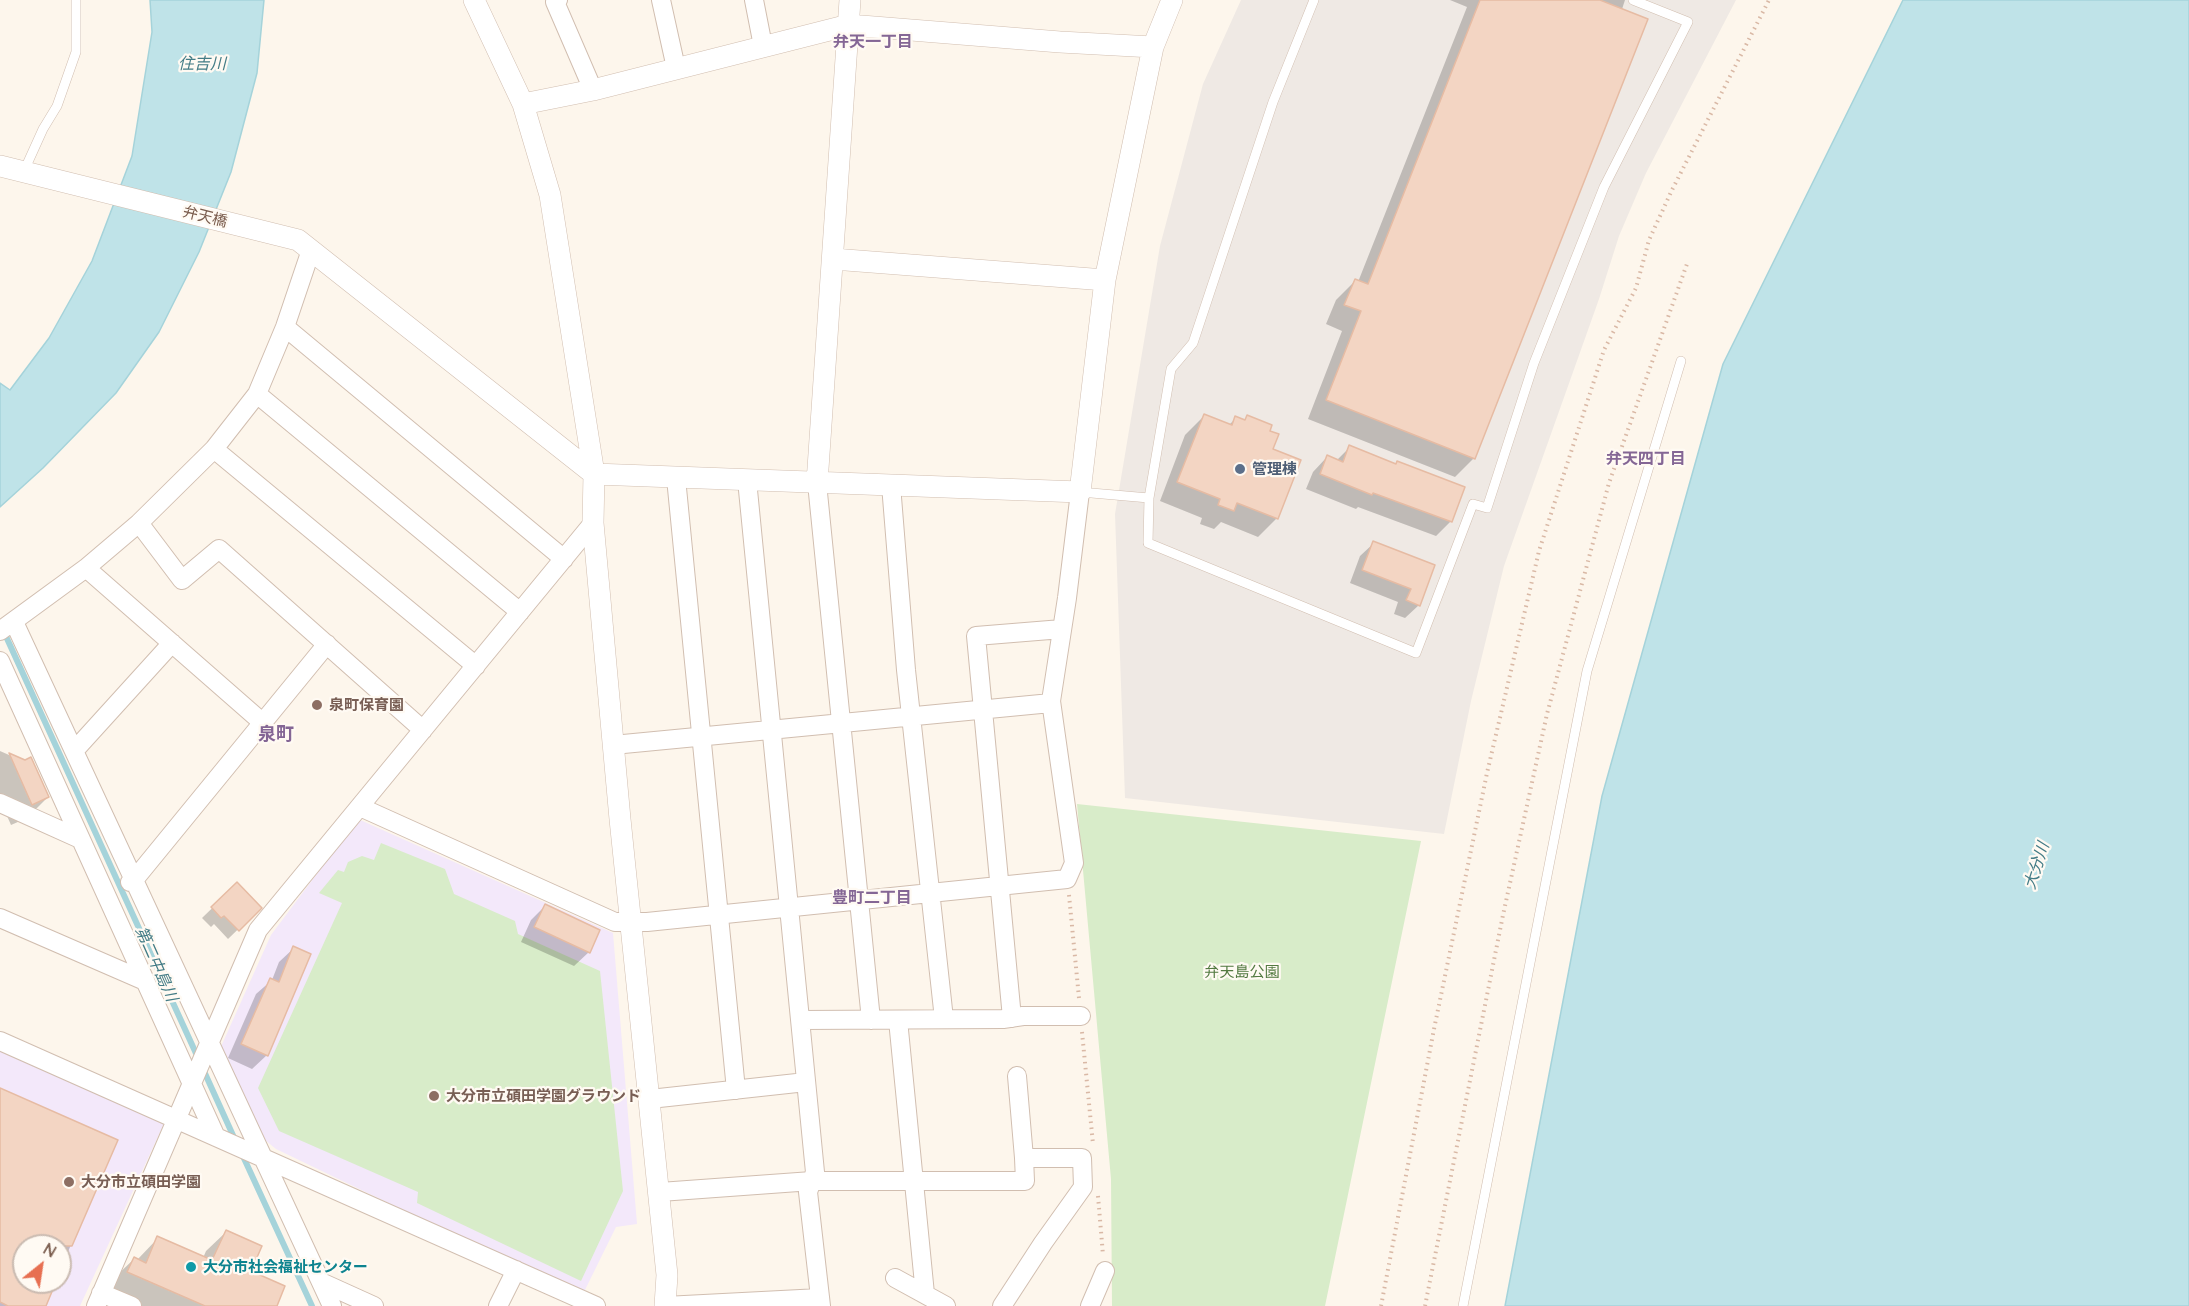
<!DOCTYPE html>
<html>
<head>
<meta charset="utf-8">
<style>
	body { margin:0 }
	#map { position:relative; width:2189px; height:1306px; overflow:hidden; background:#fdf6ec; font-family:Quicksand,sans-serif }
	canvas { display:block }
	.north { position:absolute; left:12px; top:1234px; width:60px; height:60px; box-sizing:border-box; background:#fffaf3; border:2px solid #cabbb1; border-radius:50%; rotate:30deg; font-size:16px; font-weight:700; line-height:24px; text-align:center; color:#7a5c4d }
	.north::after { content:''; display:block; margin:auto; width:21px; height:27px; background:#e76f51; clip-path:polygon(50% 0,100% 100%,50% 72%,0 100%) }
</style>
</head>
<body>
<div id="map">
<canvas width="2189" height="1306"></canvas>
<div class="north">N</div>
</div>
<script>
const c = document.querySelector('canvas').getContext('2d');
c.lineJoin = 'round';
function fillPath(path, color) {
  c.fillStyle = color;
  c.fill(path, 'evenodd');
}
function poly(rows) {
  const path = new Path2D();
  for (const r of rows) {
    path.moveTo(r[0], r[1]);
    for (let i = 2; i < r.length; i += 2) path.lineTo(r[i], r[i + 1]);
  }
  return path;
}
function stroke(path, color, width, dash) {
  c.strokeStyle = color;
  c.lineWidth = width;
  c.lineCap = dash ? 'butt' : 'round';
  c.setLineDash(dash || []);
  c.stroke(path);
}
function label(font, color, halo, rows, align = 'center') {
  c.font = font + ' Quicksand,"Noto Sans JP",sans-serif';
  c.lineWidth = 4.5;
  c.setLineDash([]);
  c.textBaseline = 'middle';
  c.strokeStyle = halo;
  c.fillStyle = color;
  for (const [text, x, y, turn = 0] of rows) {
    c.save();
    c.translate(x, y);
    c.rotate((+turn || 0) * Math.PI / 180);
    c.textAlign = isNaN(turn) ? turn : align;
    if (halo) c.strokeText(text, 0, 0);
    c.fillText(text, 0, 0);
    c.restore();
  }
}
const industrial = poly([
	[1241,0,1736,0,1646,173,1619,236,1599,299,1504,566,1471,701,1444,834,1125,798,1115,514,1160,246,1203,84]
]);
const education = poly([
	[358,819,613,933,637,1224,616,1227,582,1296,276,1149,265,1140,219,1051,271,935],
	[0,1045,167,1117,80,1306,0,1306],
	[24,1246,60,1246,60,1282,24,1282]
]);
const green = poly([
	[1077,804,1421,841,1325,1306,1112,1306,1111,1179],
	[381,843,445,869,454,894,515,921,518,934,600,971,623,1191,581,1281,417,1203,418,1192,279,1131,258,1088,342,903,319,893,338,870,344,872,348,862,362,856,374,860]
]);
const water = poly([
	[150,0,264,0,257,73,231,172,199,252,159,332,116,393,43,468,0,507,0,383,10,390,49,338,92,261,132,156,152,32,150,0],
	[1903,0,2189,0,2189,1306,1505,1306,1602,796,1723,364,1903,0]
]);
const shadow = poly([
	[1450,0,1625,0,1474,458,1455,477,1308,419,1342,331,1326,324,1336,300,1355,281,1358,282,1467,7],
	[1204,416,1229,425,1236,418,1243,421,1247,417,1268,432,1277,518,1258,537,1221,522,1214,529,1200,524,1202,518,1160,501,1185,435],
	[1350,447,1395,465,1451,521,1436,536,1358,507,1356,509,1306,489,1313,472,1327,457,1336,461],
	[1374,543,1433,566,1419,605,1405,618,1394,614,1398,602,1350,583,1360,556],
	[0,751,25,762,48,797,27,818,11,825,0,800],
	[237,884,260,908,228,939,214,924,211,927,202,918],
	[545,906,589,952,574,966,521,942,531,920],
	[294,948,267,1055,252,1069,228,1058,256,994,272,980,279,962],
	[0,1090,116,1141,60,1270,60,1246,24,1246,24,1282,55,1282,44,1306,0,1306],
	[226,1232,250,1272,275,1306,142,1306,109,1292,114,1278,134,1259,137,1260,158,1238,203,1258,206,1251]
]);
const stream = poly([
	[4,632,199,1060],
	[203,1069,236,1142],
	[242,1154,312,1306]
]);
const building = poly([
	[1480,0,1600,0,1648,19,1475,459,1326,400,1361,311,1344,305,1355,279,1368,284,1480,0],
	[1204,414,1232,425,1235,416,1245,420,1247,415,1272,425,1270,431,1279,434,1273,449,1301,460,1278,519,1237,503,1234,511,1218,505,1220,499,1177,482,1204,414],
	[1349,445,1396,464,1397,461,1465,487,1452,522,1373,493,1372,495,1320,474,1327,455,1343,462,1349,445],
	[1373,541,1435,565,1420,606,1406,600,1411,589,1362,570,1373,541],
	[9,753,25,760,31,757,49,797,32,805,9,753],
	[237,882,262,908,239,931,224,916,221,918,211,907,237,882],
	[545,904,600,930,590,953,534,927,545,904],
	[293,946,311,954,268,1056,241,1044,270,978,279,982,293,946],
	[0,1088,118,1140,72,1246,24,1246,24,1282,56,1282,46,1306,8,1306,0,1302,0,1088],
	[226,1230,262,1246,251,1271,285,1286,277,1306,205,1306,127,1272,134,1257,146,1263,157,1236,212,1260,226,1230]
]);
const path = poly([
	[1069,895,1079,998],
	[1082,1032,1093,1144],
	[1098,1196,1103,1255],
	[1381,1306,1434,1029,1487,773,1539,551,1604,350,1636,288,1649,240,1672,190,1769,0],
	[1425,1306,1503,915,1547,714,1609,483,1688,261]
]);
const service = poly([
	[24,171,43,129,57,106,76,52,76,0],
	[1080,492,1149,498,1171,369,1193,343,1273,102,1314,0],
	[1149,498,1148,543,1416,653,1473,504,1487,508,1534,363,1604,187,1688,22,1633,0],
	[1463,1306,1587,671,1681,361]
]);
const minor = poly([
	[558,0,555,2,593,90],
	[661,0,676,68],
	[754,0,763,46],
	[285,327,564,559],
	[257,394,520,612],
	[214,449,476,666],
	[676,478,736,1090],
	[747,480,815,1172,808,1192,821,1306],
	[817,483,871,1020],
	[891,485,906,670,944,1019],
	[139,523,182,580,219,549,423,730],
	[86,568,263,723],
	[14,622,332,1306],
	[0,631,86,568,139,523,214,449,257,394,285,327,311,250],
	[0,661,216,1137],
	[613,745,1051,703],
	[74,751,172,643],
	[0,803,80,839],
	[360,807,615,922,647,922,1067,879,1074,863,1051,701,1067,598,1080,492],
	[130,882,134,880,327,644],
	[0,918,145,981],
	[1012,1018,976,636,1062,629],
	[800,1020,1003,1019,1023,1016,1081,1016],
	[898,1020,925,1294],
	[0,1041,596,1306],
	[1017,1076,1024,1158],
	[650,1099,806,1082],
	[660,1192,812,1181,1025,1181,1024,1158,1082,1158,1083,1187,1043,1243,1002,1306],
	[895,1278,946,1306],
	[321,1282,374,1306],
	[101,1293,132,1306],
	[96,1306,258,930,593,523],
	[498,1306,516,1270],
	[665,1306,820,1298],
	[1090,1306,1105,1271]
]);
const tertiary = poly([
	[474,0,523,104,550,195,594,474,593,523,620,819,667,1275,665,1306],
	[523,104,593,90,849,25,1060,42,1153,47],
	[0,166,298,240,594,474,1080,492,1105,280,1153,47,1172,0],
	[833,259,1105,280],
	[817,483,850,0]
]);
const markers = [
	[1240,469,6,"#5c6f8a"],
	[317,705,6,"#8d6e63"],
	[434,1096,6,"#8d6e63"],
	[69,1182,6,"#8d6e63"],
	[191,1267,6,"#0f9aa8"]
];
const streetNames = [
	["弁天橋",205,217,14]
];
const serviceNames = [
	["管理棟",1252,469]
];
const educationNames = [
	["泉町保育園",329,705],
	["大分市立碩田学園グラウンド",446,1096],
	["大分市立碩田学園",81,1182]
];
const parkNames = [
	["弁天島公園",1242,972]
];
const cultureNames = [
	["大分市社会福祉センター",203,1267]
];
const neighbourhoodNames = [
	["弁天一丁目",873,42],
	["弁天四丁目",1646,459],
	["豊町二丁目",872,898]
];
const waterNames = [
	["住吉川",202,64],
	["大分川",2037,866,-72],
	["第二中島川",156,964,66]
];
const quarterNames = [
	["泉町",276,735]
];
fillPath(industrial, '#efe9e4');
fillPath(education, '#f3e8fa');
fillPath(green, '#d8ecc9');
fillPath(water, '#bfe3e8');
stroke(water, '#a5d3da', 1.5);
fillPath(shadow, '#0003');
stroke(stream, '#a5d3da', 6);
fillPath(building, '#f3d5c3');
stroke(building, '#e6bba3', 1.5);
stroke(service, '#d1beb0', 10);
stroke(minor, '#d1beb0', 20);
stroke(tertiary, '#d1beb0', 22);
stroke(path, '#d9b8a5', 4, [1.5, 4.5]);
stroke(service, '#fff', 9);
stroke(minor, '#fff', 18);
stroke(tertiary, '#fff', 21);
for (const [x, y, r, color] of markers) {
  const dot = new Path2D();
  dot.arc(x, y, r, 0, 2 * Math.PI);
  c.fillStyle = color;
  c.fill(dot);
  stroke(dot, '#fffaf3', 2);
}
label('15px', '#7a5c4d', '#fffaf3', streetNames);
label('bold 15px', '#4e5e75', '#fffaf3', serviceNames, 'left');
label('bold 15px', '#785e54', '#fffaf3', educationNames, 'left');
label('15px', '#537a41', '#fffaf3', parkNames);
label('bold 15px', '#0d838f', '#fffaf3', cultureNames, 'left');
label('bold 16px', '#846695', '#fffaf3', neighbourhoodNames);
label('italic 16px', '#437c86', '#fffaf3', waterNames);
label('bold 18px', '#846695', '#fffaf3', quarterNames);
</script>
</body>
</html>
